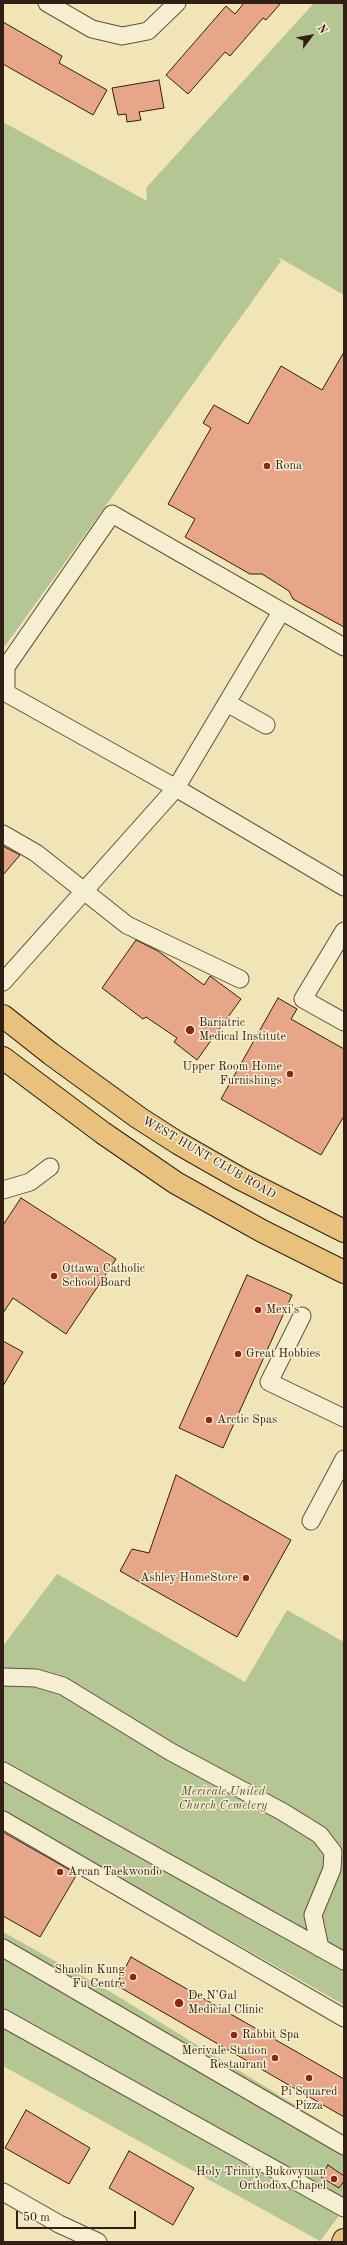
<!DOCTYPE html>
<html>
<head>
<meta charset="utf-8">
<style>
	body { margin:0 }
	#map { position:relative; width:347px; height:2245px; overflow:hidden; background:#f1e5b8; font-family:"Old Standard TT",serif }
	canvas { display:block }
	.frame { position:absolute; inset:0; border:4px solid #311f16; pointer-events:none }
	.north { position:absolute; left:291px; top:16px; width:40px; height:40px; -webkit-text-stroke:3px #f6eed1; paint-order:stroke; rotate:58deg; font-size:11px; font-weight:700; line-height:16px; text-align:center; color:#311f16 }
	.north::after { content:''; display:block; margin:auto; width:14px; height:18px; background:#311f16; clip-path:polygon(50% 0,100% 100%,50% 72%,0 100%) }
	.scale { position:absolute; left:16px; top:2211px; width:120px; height:18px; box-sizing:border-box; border:2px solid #311f16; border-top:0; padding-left:5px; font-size:12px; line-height:14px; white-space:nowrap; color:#311f16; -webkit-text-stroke:3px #f6eed1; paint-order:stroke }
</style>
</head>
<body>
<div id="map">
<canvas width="347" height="2245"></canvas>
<div class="frame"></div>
<div class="north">N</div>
<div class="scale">50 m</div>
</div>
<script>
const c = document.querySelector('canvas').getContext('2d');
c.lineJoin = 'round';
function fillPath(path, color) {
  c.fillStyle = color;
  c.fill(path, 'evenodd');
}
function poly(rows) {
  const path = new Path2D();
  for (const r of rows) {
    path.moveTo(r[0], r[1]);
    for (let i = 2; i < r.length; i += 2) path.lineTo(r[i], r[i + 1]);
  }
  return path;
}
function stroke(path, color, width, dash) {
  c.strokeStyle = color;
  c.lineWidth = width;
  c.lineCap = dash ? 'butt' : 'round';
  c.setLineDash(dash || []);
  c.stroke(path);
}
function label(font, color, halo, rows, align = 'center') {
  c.font = font + ' "Old Standard TT",serif';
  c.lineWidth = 3;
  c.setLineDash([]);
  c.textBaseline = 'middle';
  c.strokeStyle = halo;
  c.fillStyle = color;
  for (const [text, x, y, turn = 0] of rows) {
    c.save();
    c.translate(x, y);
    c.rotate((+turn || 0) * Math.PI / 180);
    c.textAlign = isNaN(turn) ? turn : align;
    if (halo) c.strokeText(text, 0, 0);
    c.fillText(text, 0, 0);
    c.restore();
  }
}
const green = poly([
	[314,3,344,3,344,295,278,257,281,261,3,649,3,122,147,201,146,188],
	[57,1574,245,1682,287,1610,344,1642,344,2005,3,1811,3,1646],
	[3,1932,109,1991,344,2135,344,2209,320,2241,3,2066]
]);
const building = poly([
	[244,3,281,3,266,20,263,18,230,56,225,52,188,94,166,75,226,6,235,14,244,3],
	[3,22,62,56,59,63,107,90,93,115,3,64,3,22],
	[159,80,164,108,139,112,141,120,127,122,126,114,118,115,112,88,159,80],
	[344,352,344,627,293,599,289,591,262,574,250,574,185,537,195,519,168,504,211,428,203,423,214,405,248,424,281,366,322,390,344,352],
	[3,846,20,855,3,875,3,846],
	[136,940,158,951,204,985,210,976,241,999,197,1060,174,1042,177,1038,146,1017,143,1019,102,988,136,940],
	[278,998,297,1009,291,1019,344,1049,344,1116,321,1155,221,1099,278,998],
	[21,1198,116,1259,66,1334,13,1298,3,1313,3,1225,21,1198],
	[247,1275,292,1295,223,1448,179,1428,247,1275],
	[3,1341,23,1352,3,1386,3,1341],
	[176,1475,291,1540,237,1637,120,1571,132,1549,149,1553,176,1475],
	[3,1832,77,1874,40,1937,3,1916,3,1832],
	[131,1957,344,2079,344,2117,116,1985,131,1957],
	[26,2110,90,2148,69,2184,5,2148,26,2110],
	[129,2151,194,2188,173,2225,109,2188,129,2151],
	[328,2165,344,2176,344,2181,339,2188,321,2177,328,2165]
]);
const minor = poly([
	[47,3,92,29,122,36,148,31,177,3],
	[344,647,112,514,6,667,6,693,176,788,344,887],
	[227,703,266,725],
	[3,834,36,853,127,925,240,979],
	[344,931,303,999,344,1022],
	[3,982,176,788,281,612],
	[3,1190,30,1182,50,1167],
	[302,1316,269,1382,344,1418],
	[311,1521,344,1459],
	[3,1677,36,1678,63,1686,171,1752,283,1812,320,1835,333,1852,332,1869,313,1915,320,1948],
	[3,1771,344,1961],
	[3,1820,344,2018],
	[3,1948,344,2146],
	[3,2018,344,2208],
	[3,2192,59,2224,98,2242]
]);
const major = poly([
	[3,1016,51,1054,139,1118,178,1143,241,1179,344,1231],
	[3,1058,103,1133,176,1183,262,1231,344,1272],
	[343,2242,344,2240]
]);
const markers = [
	[267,466,4,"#8f2418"],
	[190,1030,5,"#8f2418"],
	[290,1074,4,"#8f2418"],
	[54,1276,4,"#8f2418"],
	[258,1310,4,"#8f2418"],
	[238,1354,4,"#8f2418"],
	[209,1420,4,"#8f2418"],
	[246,1578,4,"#8f2418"],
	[60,1872,4,"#8f2418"],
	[133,1977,4,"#8f2418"],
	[179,2003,5,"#8f2418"],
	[234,2035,4,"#8f2418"],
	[275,2058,4,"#8f2418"],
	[309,2078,4,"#8f2418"],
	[334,2179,4,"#8f2418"]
];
const poiNames = [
	["Rona",275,466],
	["Bariatric",199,1023],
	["Medical Institute",199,1037],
	["Upper Room Home",282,1067,"right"],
	["Furnishings",282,1081,"right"],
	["Ottawa Catholic",62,1269],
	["School Board",62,1283],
	["Mexi's",266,1310],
	["Great Hobbies",246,1354],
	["Arctic Spas",217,1420],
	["Ashley HomeStore",238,1578,"right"],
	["Arcan Taekwondo",68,1872],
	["Shaolin Kung",125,1970,"right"],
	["Fu Centre",125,1984,"right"],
	["De N’Gal",188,1996],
	["Medicial Clinic",188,2010],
	["Rabbit Spa",242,2035],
	["Merivale Station",267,2051,"right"],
	["Restaurant",267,2065,"right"],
	["Pi Squared",309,2092,"center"],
	["Pizza",309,2106,"center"],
	["Holy Trinity Bukovynian",326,2172,"right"],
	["Orthodox Chapel",326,2186,"right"]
];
const streetNames = [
	["WEST HUNT CLUB ROAD",209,1158,30]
];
const parkNames = [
	["Merivale United",223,1792],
	["Church Cemetery",223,1806]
];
fillPath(green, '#b4c693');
fillPath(building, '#e8a689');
stroke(building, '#311f16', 1);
stroke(minor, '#61503e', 19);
stroke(major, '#311f16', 24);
stroke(minor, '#f6eed1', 17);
stroke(major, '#e8c27c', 22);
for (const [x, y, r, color] of markers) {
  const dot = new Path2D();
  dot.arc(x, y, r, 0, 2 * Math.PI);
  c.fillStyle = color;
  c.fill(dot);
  stroke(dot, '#f6eed1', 1.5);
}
label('12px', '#311f16', '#f6eed1', poiNames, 'left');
label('12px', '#311f16', '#f6eed1', streetNames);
label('italic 12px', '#58513c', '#f6eed1', parkNames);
</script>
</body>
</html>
